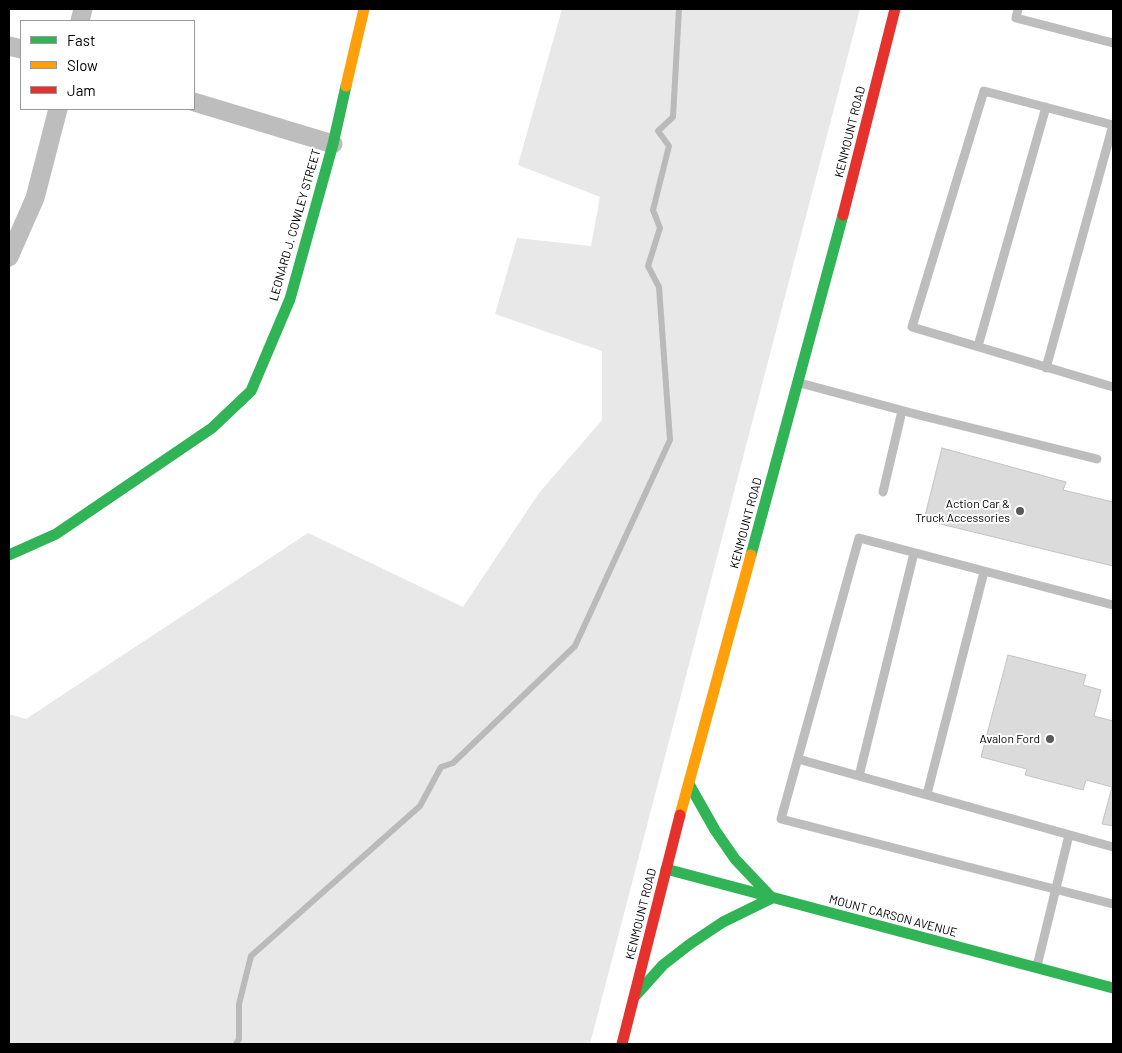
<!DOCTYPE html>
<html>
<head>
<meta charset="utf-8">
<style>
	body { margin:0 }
	#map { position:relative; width:1122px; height:1053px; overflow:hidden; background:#fff; font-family:Barlow,sans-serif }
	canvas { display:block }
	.frame { position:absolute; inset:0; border:10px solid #000; pointer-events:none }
	.legend { position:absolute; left:20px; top:20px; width:175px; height:90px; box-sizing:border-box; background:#fff; border:1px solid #999; margin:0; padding:6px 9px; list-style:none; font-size:15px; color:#000 }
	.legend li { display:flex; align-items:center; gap:10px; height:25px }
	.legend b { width:25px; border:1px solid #999 }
</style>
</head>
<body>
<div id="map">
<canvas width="1122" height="1053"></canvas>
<div class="frame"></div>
<ul class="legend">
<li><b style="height:6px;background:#30b455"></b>Fast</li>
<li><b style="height:6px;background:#ff9f0a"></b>Slow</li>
<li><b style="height:6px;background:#e5322d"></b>Jam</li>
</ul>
</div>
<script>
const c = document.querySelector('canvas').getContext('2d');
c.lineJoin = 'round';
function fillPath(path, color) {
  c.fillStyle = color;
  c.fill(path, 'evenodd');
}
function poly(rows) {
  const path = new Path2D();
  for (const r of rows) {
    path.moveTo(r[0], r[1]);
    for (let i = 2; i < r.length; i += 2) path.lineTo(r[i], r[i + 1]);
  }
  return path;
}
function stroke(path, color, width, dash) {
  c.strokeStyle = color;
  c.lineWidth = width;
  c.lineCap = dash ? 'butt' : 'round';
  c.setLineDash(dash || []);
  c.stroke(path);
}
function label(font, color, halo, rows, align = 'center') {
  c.font = font + ' Barlow,sans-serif';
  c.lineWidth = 4;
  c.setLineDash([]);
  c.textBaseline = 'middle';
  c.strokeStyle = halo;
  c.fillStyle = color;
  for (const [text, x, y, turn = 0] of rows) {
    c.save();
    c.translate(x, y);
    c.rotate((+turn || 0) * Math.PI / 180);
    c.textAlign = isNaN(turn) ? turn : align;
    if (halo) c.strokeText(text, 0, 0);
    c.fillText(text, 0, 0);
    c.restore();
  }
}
const green = poly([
	[562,9,860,9,590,1044,9,1044,9,714,26,719,308,533,463,607,539,493,602,420,602,351,495,314,517,238,591,246,600,197,518,165]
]);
const stream = poly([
	[236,1044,239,1039,239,1004,251,956,420,806,441,767,453,763,575,646,670,440,659,287,648,266,660,228,653,210,669,146,658,131,673,117,679,9]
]);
const building = poly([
	[942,448,1066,482,1063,490,1113,502,1113,566,924,520,942,448],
	[1008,655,1086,675,1083,685,1101,690,1094,716,1113,721,1113,826,1102,824,1112,787,1086,780,1083,790,1025,775,1027,769,981,757,1008,655]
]);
const lane = poly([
	[1018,9,1016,18,1113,43],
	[1113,125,984,91,912,327,1113,387],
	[978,346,1046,107],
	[1046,368,1113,125],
	[800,383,919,415,1097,459],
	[883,492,902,411],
	[1113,605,859,538,781,819,1113,904],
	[798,759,1113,847],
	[859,776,914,553],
	[927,794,984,572],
	[1037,966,1069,835]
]);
const street = poly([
	[80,21,83,9],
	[9,46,21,49],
	[194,102,333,144],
	[9,257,35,198,58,109]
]);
const fast = poly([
	[9,555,56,534,212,428,251,391,290,299,333,144,346,86],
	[751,555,843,215],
	[666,869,1113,988],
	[636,995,663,965,690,944,723,922,772,898,735,859,715,830,689,784]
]);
const slow = poly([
	[346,86,364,9],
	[680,815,751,555]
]);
const jam = poly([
	[843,215,895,9],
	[622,1044,680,815]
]);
const markers = [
	[1020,511,5,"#595959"],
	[1050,739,5,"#595959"]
];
const streetNames = [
	["KENMOUNT ROAD",850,132,-76],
	["LEONARD J. COWLEY STREET",295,225,-74],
	["KENMOUNT ROAD",746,523,-75],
	["KENMOUNT ROAD",641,914,-76],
	["MOUNT CARSON AVENUE",893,916,15]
];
const poiNames = [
	["Action Car &",1010,504],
	["Truck Accessories",1010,518],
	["Avalon Ford",1040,739]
];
fillPath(green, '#e8e8e8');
stroke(stream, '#bababa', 6);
fillPath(building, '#dbdbdb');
stroke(building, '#c3c3c3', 1);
stroke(lane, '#bdbdbd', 9);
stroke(street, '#bdbdbd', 19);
stroke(fast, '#30b455', 11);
stroke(slow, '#ff9f0a', 11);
stroke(jam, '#e5322d', 11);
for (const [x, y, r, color] of markers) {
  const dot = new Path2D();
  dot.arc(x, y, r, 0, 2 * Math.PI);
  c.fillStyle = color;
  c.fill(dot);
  stroke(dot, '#fff', 2);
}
label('12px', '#000', '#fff', streetNames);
label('12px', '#000', '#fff', poiNames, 'right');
</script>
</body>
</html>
